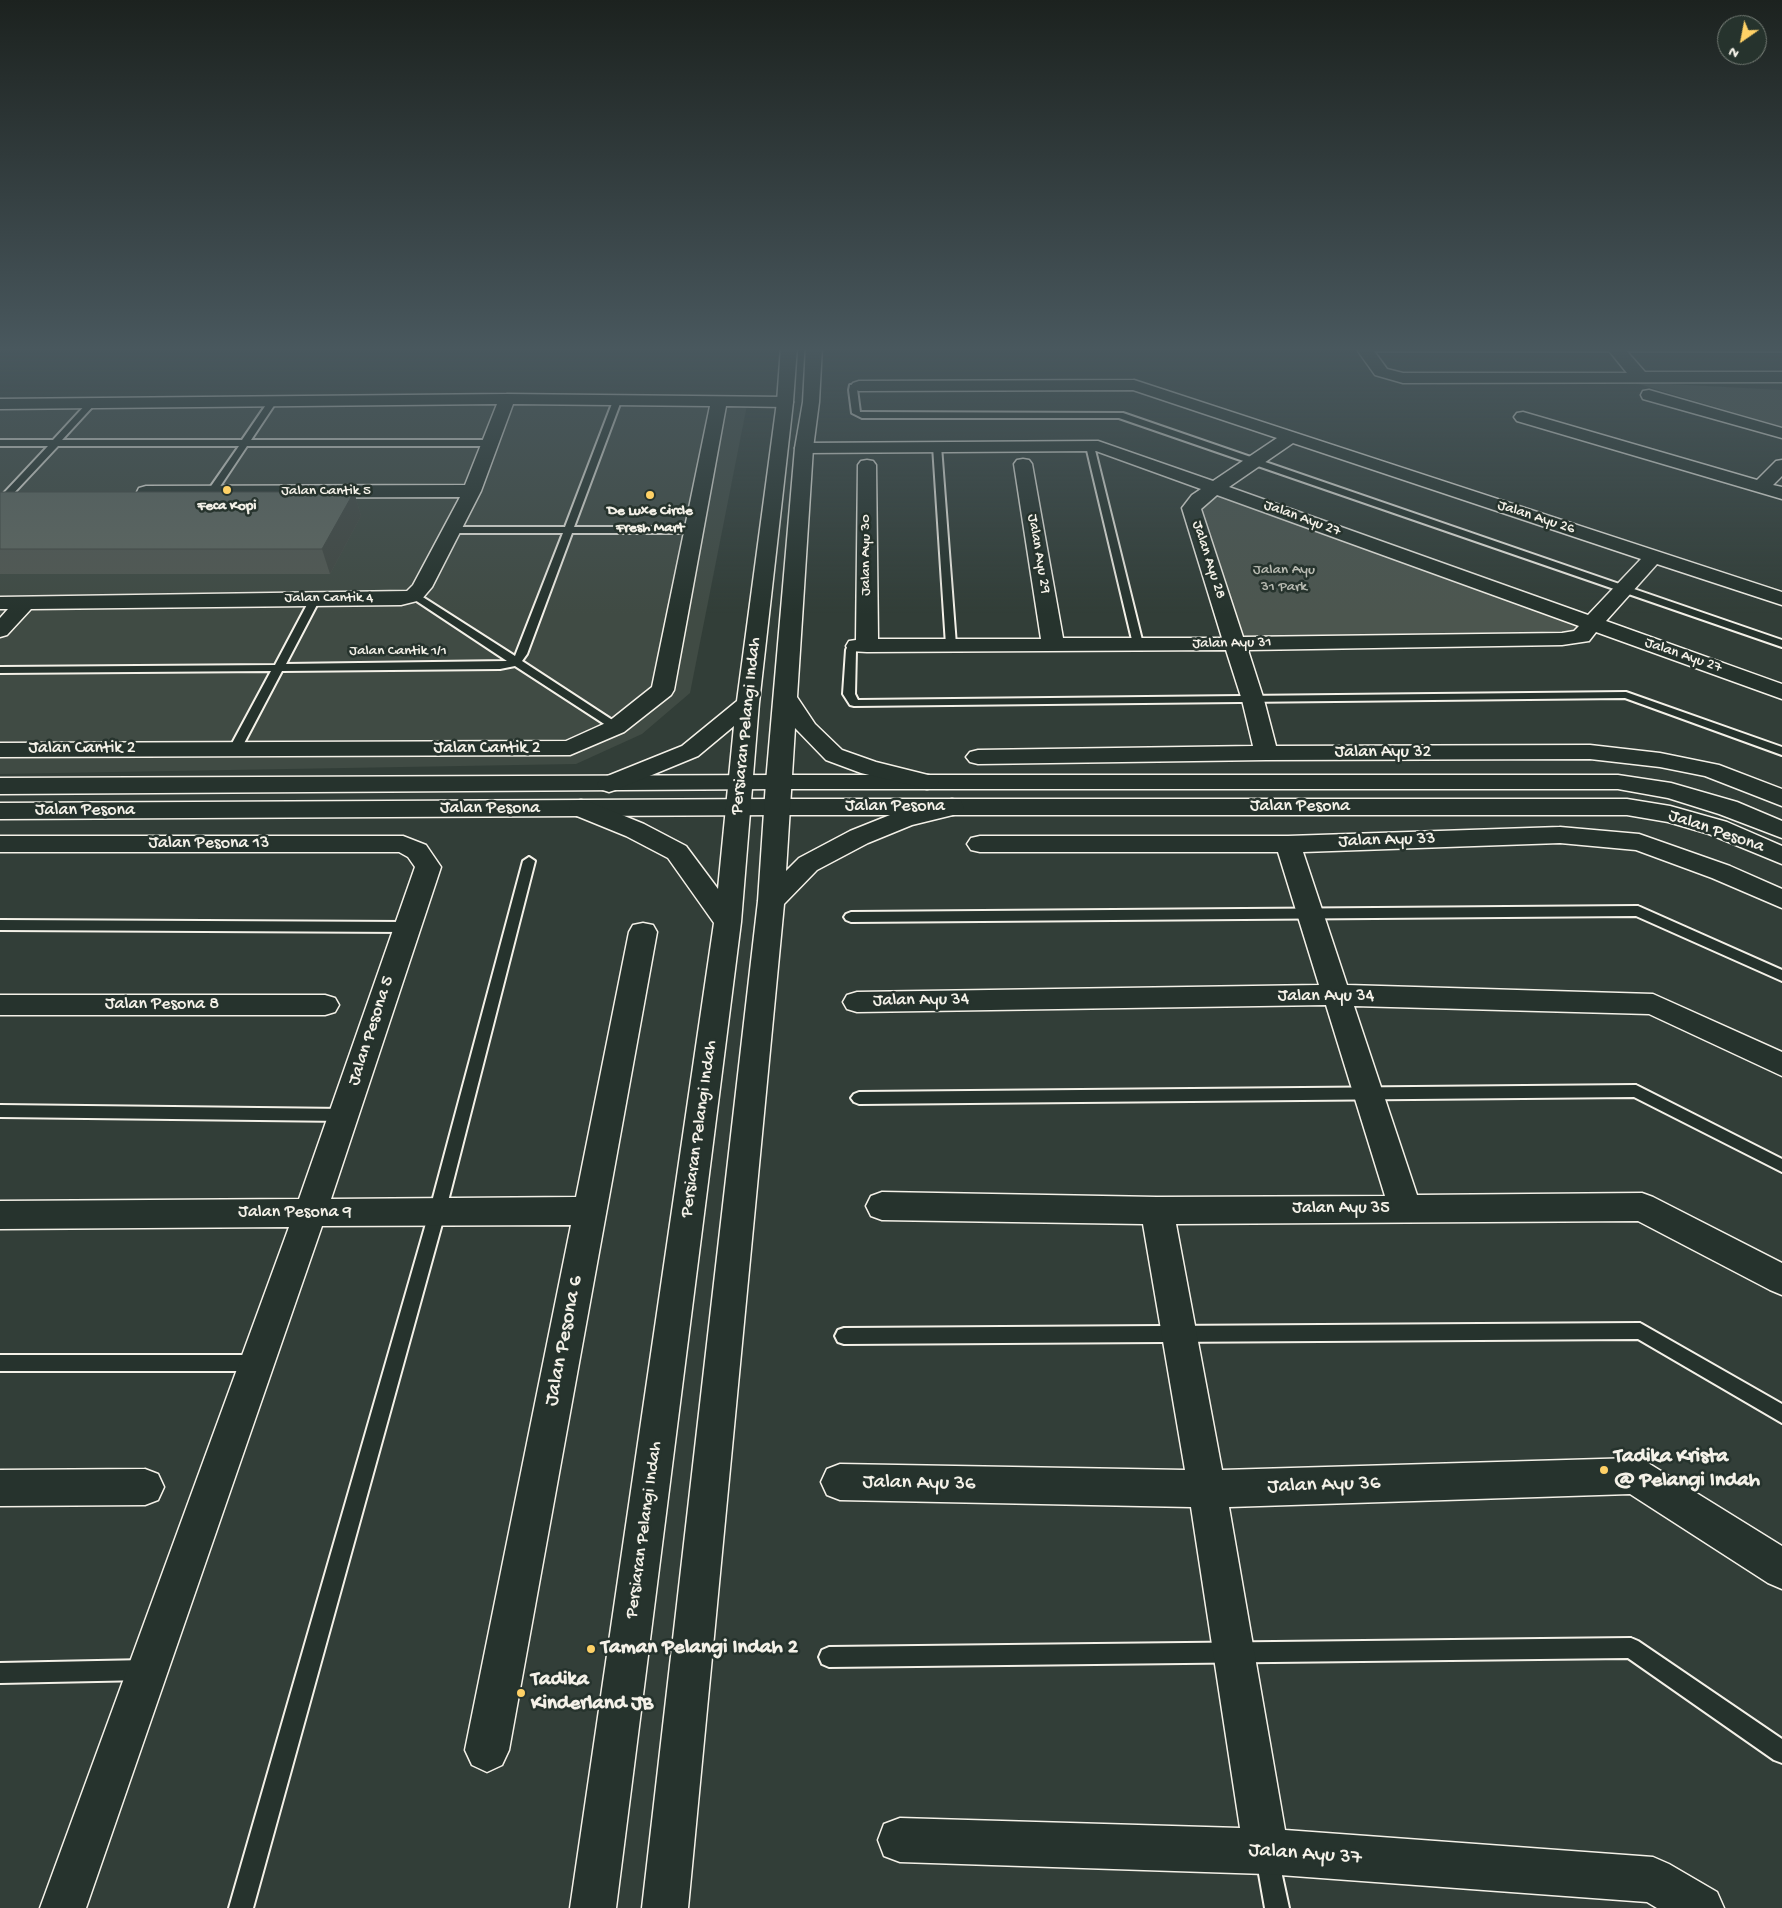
<!DOCTYPE html>
<html>
<head>
<meta charset="utf-8">
<style>
	body { margin:0 }
	#map { position:relative; width:1782px; height:1908px; overflow:hidden; background:#323e38; font-family:"Gochi Hand",sans-serif }
	canvas { display:block }
	.north { position:absolute; left:1717px; top:15px; width:50px; height:50px; box-sizing:border-box; background:#26332d; border:1px solid #787f78; border-radius:50%; rotate:213deg; font-size:14px; font-weight:700; line-height:20px; text-align:center; color:#f4f1e8 }
	.north::after { content:''; display:block; margin:auto; width:18px; height:22px; background:#ffd166; clip-path:polygon(50% 0,100% 100%,50% 72%,0 100%) }
</style>
</head>
<body>
<div id="map">
<canvas width="1782" height="1908"></canvas>
<div class="north">N</div>
</div>
<script>
const c = document.querySelector('canvas').getContext('2d');
c.lineJoin = 'round';
function fillPath(path, color) {
  c.fillStyle = color;
  c.fill(path, 'evenodd');
}
function poly(rows) {
  const path = new Path2D();
  for (const r of rows) {
    path.moveTo(r[0], r[1]);
    for (let i = 2; i < r.length; i += 2) path.lineTo(r[i], r[i + 1]);
  }
  return path;
}
function stroke(path, color, width, dash) {
  c.strokeStyle = color;
  c.lineWidth = width;
  c.lineCap = dash ? 'butt' : 'round';
  c.setLineDash(dash || []);
  c.stroke(path);
}
function label(font, color, halo, rows, align = 'center') {
  c.font = font + ' "Gochi Hand",sans-serif';
  c.lineWidth = 5;
  c.setLineDash([]);
  c.textBaseline = 'middle';
  c.strokeStyle = halo;
  c.fillStyle = color;
  for (const [text, x, y, turn = 0] of rows) {
    c.save();
    c.translate(x, y);
    c.rotate((+turn || 0) * Math.PI / 180);
    c.textAlign = isNaN(turn) ? turn : align;
    if (halo) c.strokeText(text, 0, 0);
    c.fillText(text, 0, 0);
    c.restore();
  }
}
const built = poly([
	[749,395,690,693,642,734,576,764,0,774,0,397]
]);
const green = poly([
	[1632,382,1782,390,1782,427],
	[1219,492,1583,626,1577,632,1558,635,1240,640,1198,511]
]);
const service = poly([
	[1362,347,1782,347,1782,351,1364,351,1360,349,1362,347],
	[859,384,863,386,857,389,860,412,863,412,1123,413,1782,640,1782,647,1119,418,862,418,852,413,849,390,850,385,859,384],
	[273,398,277,401,251,440,489,440,493,443,489,446,247,446,215,494,212,495,207,492,239,446,58,446,12,495,6,495,4,493,48,446,0,446,0,440,53,440,89,401,96,403,62,440,242,440,270,399,273,398],
	[617,398,621,401,574,527,694,527,699,530,694,533,572,533,527,654,522,661,620,725,622,727,620,729,612,729,515,666,500,669,282,671,241,749,235,753,229,749,271,671,0,673,0,667,275,665,310,599,315,596,320,599,286,664,507,661,409,596,410,594,418,594,515,656,563,533,452,533,447,530,452,527,565,527,613,401,617,398],
	[937,443,941,446,956,645,951,648,946,645,933,446,937,443],
	[1090,443,1094,446,1143,644,1138,647,1133,644,1086,446,1090,443],
	[857,643,862,646,856,650,855,694,858,700,1626,692,1782,747,1782,755,1625,698,854,706,850,705,843,694,846,650,848,645,857,643],
	[529,857,535,861,445,1213,253,1908,229,1908,429,1213,523,861,529,857],
	[1638,906,1782,970,1782,981,1636,916,851,922,846,920,844,917,846,914,851,912,1638,906],
	[0,920,407,922,412,924,414,927,412,930,407,932,0,930,0,920],
	[1636,1085,1782,1159,1782,1172,1634,1097,859,1104,854,1102,851,1098,854,1094,859,1092,1636,1085],
	[0,1105,345,1109,350,1111,353,1115,350,1119,345,1121,0,1117,0,1105],
	[1640,1323,1782,1404,1782,1423,1638,1339,844,1344,838,1342,835,1336,838,1330,844,1328,1640,1323],
	[0,1355,257,1355,263,1357,266,1363,263,1369,257,1371,0,1371,0,1355],
	[1631,1638,1638,1641,1782,1739,1782,1763,1774,1760,1628,1658,829,1667,822,1664,819,1657,822,1650,829,1647,1631,1638],
	[146,1660,153,1663,156,1670,153,1677,146,1680,0,1683,0,1663,146,1660],
	[1267,1846,1275,1849,1278,1857,1289,1908,1265,1908,1256,1857,1259,1849,1267,1846]
]);
const minor = poly([
	[1355,347,1371,347,1387,369,1403,373,1627,373,1606,347,1623,347,1645,372,1782,372,1782,382,1403,383,1375,375,1355,347],
	[1134,380,1782,592,1782,605,1657,564,1606,621,1782,684,1782,699,1596,632,1589,641,1562,645,1248,650,1264,700,1276,746,1590,745,1660,753,1719,765,1782,789,1782,806,1705,776,1660,767,1590,759,1266,760,978,764,970,762,966,757,970,752,978,750,1253,746,1242,700,1226,650,867,652,849,651,846,646,849,641,856,640,858,465,861,461,867,460,873,461,876,465,878,639,1041,639,1014,464,1017,460,1023,459,1029,460,1032,464,1063,638,1222,638,1182,508,1192,495,1201,489,1096,451,804,453,798,452,795,448,798,444,804,443,1098,441,1213,481,1277,438,1133,390,859,391,853,389,851,386,853,383,859,381,1134,380],
	[1293,443,1641,559,1588,615,1229,487,1293,443],
	[1217,495,1579,626,1574,631,1562,633,1243,637,1201,509,1217,495],
	[1649,390,1782,428,1782,438,1643,399,1641,395,1643,391,1649,390],
	[507,394,785,397,791,398,793,402,791,406,785,407,726,406,674,690,671,695,624,732,570,755,0,757,0,743,566,741,608,722,652,687,710,406,513,404,481,491,432,587,421,600,401,605,31,609,7,635,0,637,0,618,8,609,0,609,0,597,407,591,413,585,460,497,146,498,139,496,137,492,139,488,146,486,465,485,497,404,0,409,0,399,507,394],
	[1523,412,1757,480,1776,461,1782,460,1782,476,1773,485,1782,487,1782,499,1517,421,1514,417,1517,413,1523,412],
	[1560,827,1639,834,1730,866,1782,889,1782,908,1712,878,1636,850,1560,843,1303,852,1347,985,1653,994,1782,1052,1782,1076,1649,1014,1354,1006,1417,1195,1642,1193,1653,1197,1782,1263,1782,1295,1770,1290,1638,1221,1176,1224,1222,1470,1635,1458,1648,1463,1782,1546,1782,1589,1768,1583,1630,1494,1229,1507,1285,1830,1653,1857,1669,1864,1717,1892,1724,1908,1657,1908,1647,1902,1266,1874,900,1862,884,1856,878,1840,884,1824,900,1818,1240,1828,1191,1507,840,1500,827,1495,821,1482,827,1469,840,1464,1185,1470,1143,1224,882,1220,871,1216,866,1206,871,1196,882,1192,1157,1197,1385,1196,1326,1005,857,1012,847,1009,843,1002,847,995,857,992,1319,985,1278,852,980,852,971,850,967,844,971,838,980,836,1288,836,1560,827],
	[0,836,403,836,426,845,441,867,331,1199,576,1197,629,932,633,925,643,923,653,925,657,932,509,1750,502,1765,487,1772,472,1765,465,1750,571,1225,322,1226,86,1908,40,1908,289,1227,0,1229,0,1201,299,1199,415,867,408,857,399,852,0,852,0,836],
	[0,995,325,995,335,998,339,1005,335,1012,325,1015,0,1015,0,995],
	[145,1469,158,1474,164,1487,158,1500,145,1505,0,1506,0,1470,145,1469]
]);
const tertiary = poly([
	[778,775,1618,775,1671,783,1737,802,1782,821,1782,838,1719,814,1668,798,1618,789,778,789,0,794,0,778,778,775],
	[776,799,1627,799,1670,806,1727,822,1782,846,1782,864,1709,834,1668,822,1627,815,776,815,0,819,0,803,776,799]
]);
const secondary = poly([
	[781,347,797,347,793,402,759,703,741,922,616,1908,570,1908,714,923,668,858,626,836,572,814,569,808,572,802,581,800,590,802,644,824,686,846,718,889,734,726,698,756,618,789,609,792,600,789,597,784,600,779,682,746,737,701,777,402,781,347],
	[806,347,822,347,819,402,813,448,797,697,815,724,842,750,876,762,936,777,939,782,936,787,927,789,861,773,826,760,795,728,786,871,799,858,850,831,895,813,952,799,961,801,964,807,961,813,912,825,868,843,817,870,784,904,688,1908,642,1908,758,901,766,782,795,448,803,402,806,347]
]);
const wall = poly([
	[0,492,354,492,361,516,330,574,0,574]
]);
const shadedWall = poly([
	[354,492,361,516,330,574,322,549]
]);
const building = poly([
	[0,492,354,492,322,549,0,549,0,492]
]);
const markers = [
	[227,490,5,"#ffd166"],
	[650,495,5,"#ffd166"],
	[1604,1470,5,"#ffd166"],
	[591,1649,5,"#ffd166"],
	[521,1693,5,"#ffd166"]
];
const farStreetnames = [
	["Jalan Cantik 5",326,492],
	["Jalan Ayu 26",1536,518,18],
	["Jalan Ayu 27",1302,519,20],
	["Jalan Ayu 29",1038,554,80],
	["Jalan Ayu 30",867,555,-90],
	["Jalan Ayu 28",1208,560,72],
	["Jalan Cantik 4",329,599],
	["Jalan Ayu 31",1232,644,-1],
	["Jalan Cantik 1/1",398,652],
	["Jalan Ayu 27",1683,656,19]
];
const farPoinames = [
	["Feca Kopi",227,507],
	["De Luxe Circle",650,512],
	["Fresh Mart",650,529]
];
const farParknames = [
	["Jalan Ayu",1284,571],
	["31 Park",1284,588]
];
const streetNames = [
	["Persiaran Pelangi Indah",747,726,-84],
	["Jalan Cantik 2",82,749],
	["Jalan Cantik 2",487,749],
	["Jalan Ayu 32",1383,753],
	["Jalan Pesona",895,807],
	["Jalan Pesona",1300,807],
	["Jalan Pesona",490,809],
	["Jalan Pesona",85,811],
	["Jalan Pesona",1716,832,19],
	["Jalan Ayu 33",1387,841,-2],
	["Jalan Pesona 13",209,844],
	["Jalan Ayu 34",1326,997],
	["Jalan Ayu 34",921,1001,-1],
	["Jalan Pesona 8",162,1005],
	["Jalan Pesona 5",372,1031,-72],
	["Persiaran Pelangi Indah",700,1129,-82],
	["Jalan Ayu 35",1341,1209],
	["Jalan Pesona 9",295,1213],
	["Persiaran Pelangi Indah",645,1530,-82]
];
const nearStreetnames = [
	["Jalan Pesona 6",565,1341,-79],
	["Jalan Ayu 36",919,1484,1],
	["Jalan Ayu 36",1324,1486,-2],
	["Jalan Ayu 37",1305,1855,4]
];
const nearPoinames = [
	["Tadika Krista",1614,1458],
	["@ Pelangi Indah",1614,1482],
	["Taman Pelangi Indah 2",601,1649],
	["Tadika",531,1681],
	["Kinderland JB",531,1705]
];
fillPath(built, '#404b44');
fillPath(green, '#4c564f');
stroke(service, '#f4f1e8', 4);
stroke(minor, '#f4f1e8', 3);
stroke(tertiary, '#f4f1e8', 3);
stroke(secondary, '#f4f1e8', 3);
fillPath(service, '#26332d');
fillPath(minor, '#26332d');
fillPath(tertiary, '#26332d');
fillPath(secondary, '#26332d');
fillPath(wall, '#525953');
fillPath(shadedWall, '#424944');
fillPath(building, '#5f6861');
stroke(building, '#424944', 1);
const sky = c.createLinearGradient(0, 0, 0, 614);
sky.addColorStop(0, '#1c221f');
sky.addColorStop(0.57, '#49585e');
sky.addColorStop(1, '#49585e00');
c.fillStyle = sky;
c.fillRect(0, 0, 1782, 614);
for (const [x, y, r, color] of markers) {
  const dot = new Path2D();
  dot.arc(x, y, r, 0, 2 * Math.PI);
  c.fillStyle = color;
  c.fill(dot);
  stroke(dot, '#26332d', 2);
}
label('15px', '#f4f1e8', '#26332d', farStreetnames);
label('bold 15px', '#f4f1e8', '#26332d', farPoinames);
label('15px', '#b9bbb2', '#26332d', farParknames);
label('18px', '#f4f1e8', '#26332d', streetNames);
label('21px', '#f4f1e8', '#26332d', nearStreetnames);
label('bold 21px', '#f4f1e8', '#26332d', nearPoinames, 'left');
</script>
</body>
</html>
